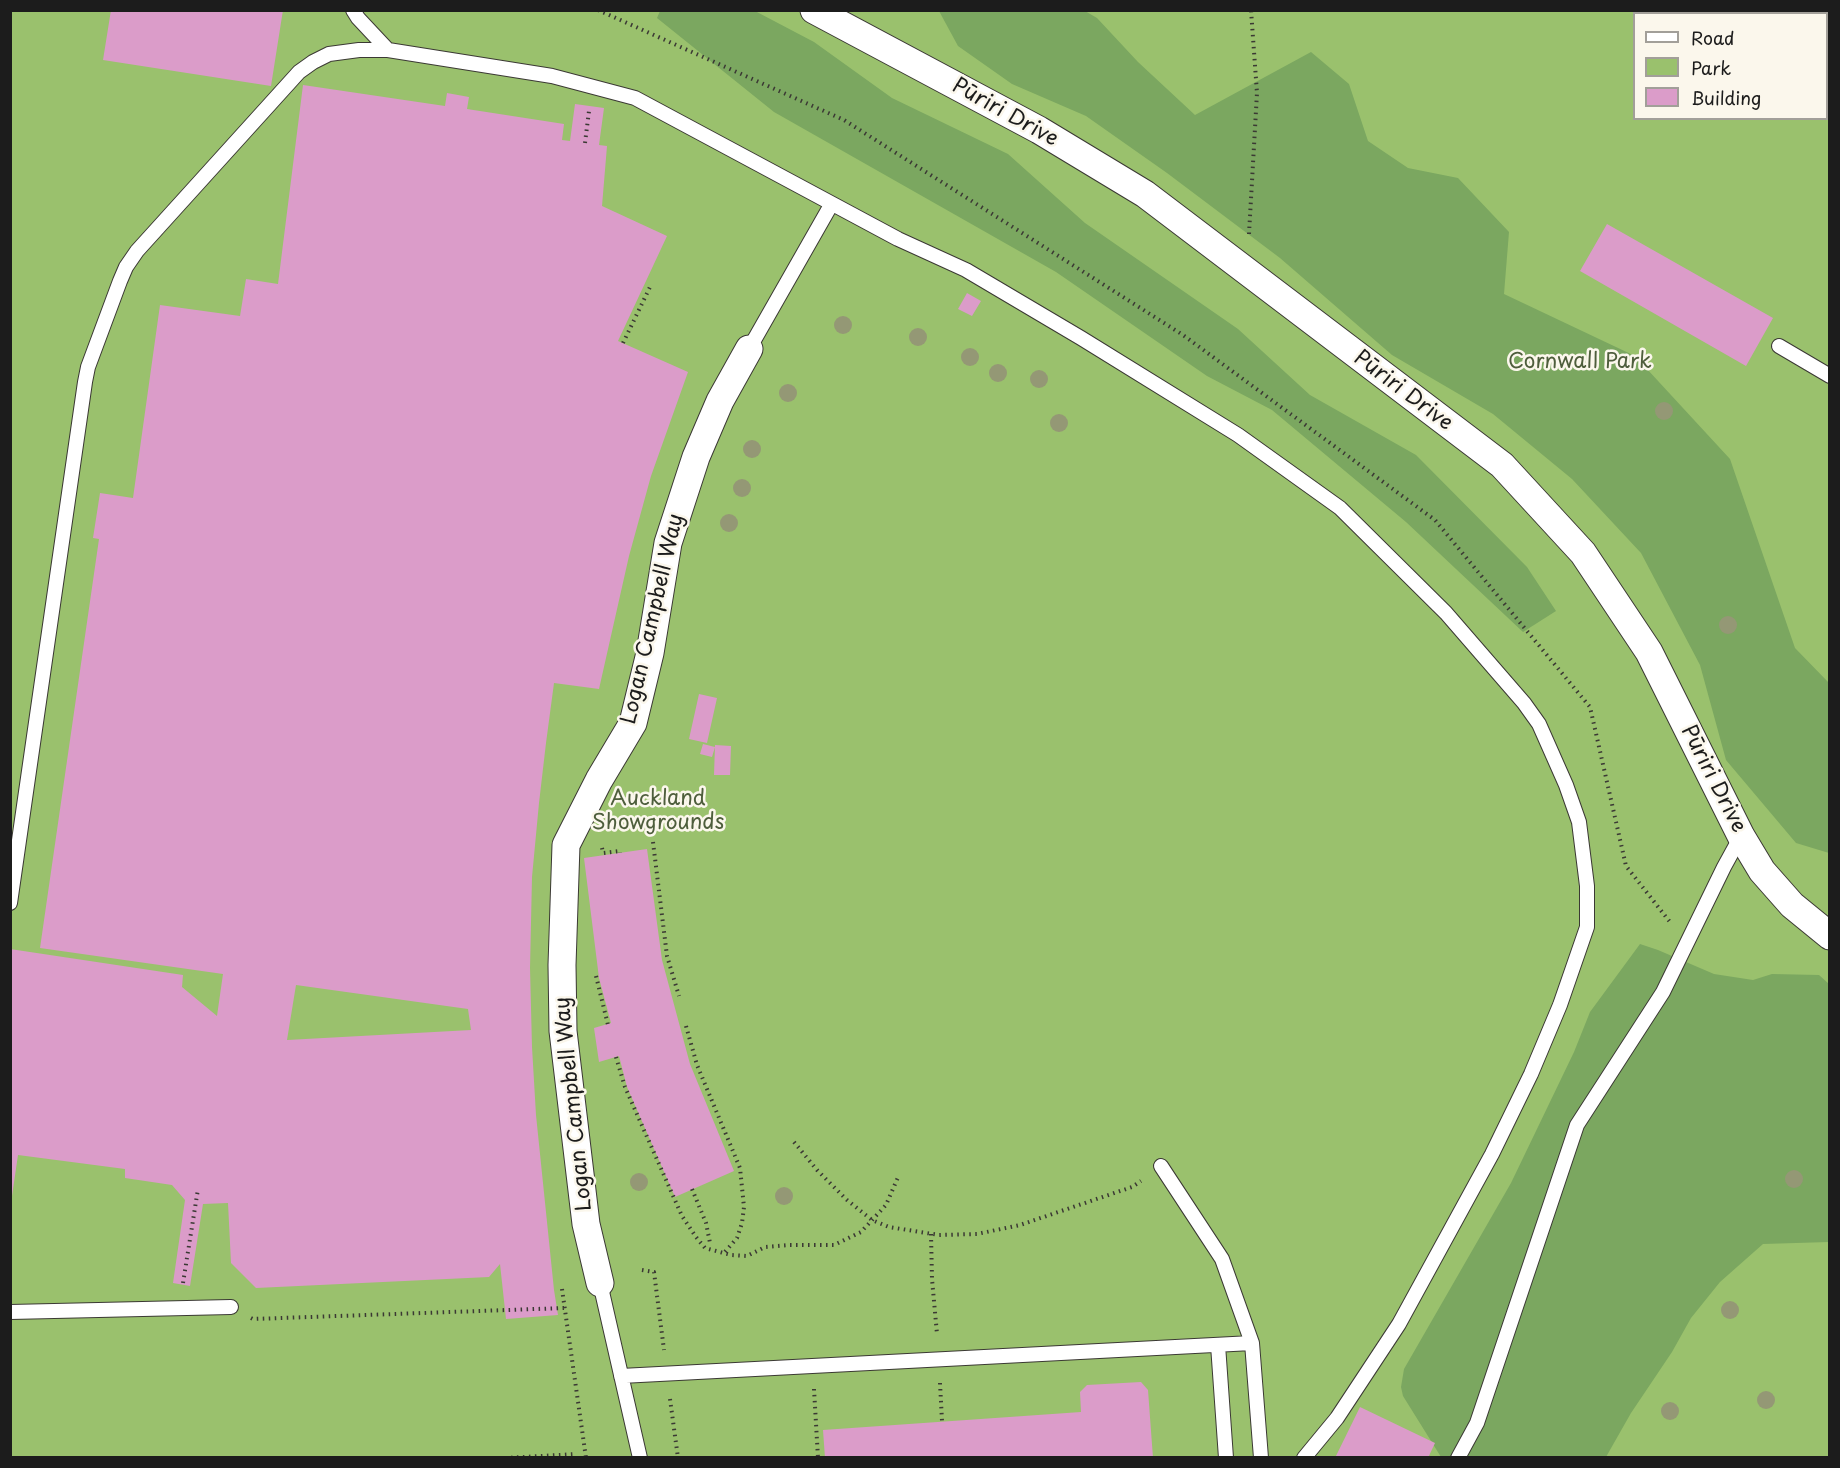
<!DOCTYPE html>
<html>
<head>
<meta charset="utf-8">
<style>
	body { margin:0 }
	#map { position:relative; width:1840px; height:1468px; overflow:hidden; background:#e9deba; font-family:"Playpen Sans",sans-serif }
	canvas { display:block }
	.frame { position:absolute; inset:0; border:12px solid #1c1c1c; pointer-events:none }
	.legend { position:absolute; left:1633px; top:12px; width:195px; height:108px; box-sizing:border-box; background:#fbf7ec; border:2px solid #a29f99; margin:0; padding:8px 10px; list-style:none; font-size:18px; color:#1c1c1c }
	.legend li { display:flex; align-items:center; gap:12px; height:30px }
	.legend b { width:30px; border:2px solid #a29f99 }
</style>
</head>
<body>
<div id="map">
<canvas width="1840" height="1468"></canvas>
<div class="frame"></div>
<ul class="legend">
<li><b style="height:8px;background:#fff"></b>Road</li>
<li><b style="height:16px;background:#9ac16d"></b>Park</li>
<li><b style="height:16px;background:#db9cc9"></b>Building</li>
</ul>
</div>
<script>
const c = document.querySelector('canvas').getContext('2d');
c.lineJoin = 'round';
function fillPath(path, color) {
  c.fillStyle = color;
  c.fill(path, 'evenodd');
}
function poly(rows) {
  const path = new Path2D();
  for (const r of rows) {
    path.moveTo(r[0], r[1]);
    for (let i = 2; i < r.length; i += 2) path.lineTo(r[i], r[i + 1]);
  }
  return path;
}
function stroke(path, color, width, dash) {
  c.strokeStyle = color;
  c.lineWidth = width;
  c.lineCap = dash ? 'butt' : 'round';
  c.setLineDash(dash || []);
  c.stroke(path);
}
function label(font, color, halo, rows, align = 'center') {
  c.font = font + ' "Playpen Sans",sans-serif';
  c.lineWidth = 5;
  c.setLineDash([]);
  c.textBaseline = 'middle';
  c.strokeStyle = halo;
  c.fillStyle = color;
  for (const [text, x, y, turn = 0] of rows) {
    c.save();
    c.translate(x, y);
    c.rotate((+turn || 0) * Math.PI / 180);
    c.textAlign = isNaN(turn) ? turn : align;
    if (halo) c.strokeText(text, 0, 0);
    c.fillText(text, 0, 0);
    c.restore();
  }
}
const green = poly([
	[10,11,1829,11,1829,1457,11,1457],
	[1634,14,1826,14,1826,118,1634,118]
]);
const forest = poly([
	[660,11,755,11,814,42,892,98,1008,154,1085,223,1238,329,1310,395,1416,455,1527,567,1556,611,1523,632,1406,522,1272,410,1207,376,1056,272,774,112,657,18],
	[939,11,1085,11,1097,18,1138,62,1195,115,1311,52,1349,84,1368,141,1408,168,1458,178,1509,232,1504,294,1635,356,1730,459,1795,648,1829,683,1829,853,1796,843,1726,760,1700,665,1641,553,1572,479,1493,414,1392,355,1280,258,1167,173,1086,116,1012,84,958,46],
	[1640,944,1658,950,1714,974,1753,980,1772,974,1819,975,1829,984,1829,1242,1763,1244,1720,1282,1691,1318,1672,1352,1631,1413,1606,1457,1441,1457,1403,1396,1401,1387,1404,1369,1511,1183,1574,1052,1590,1012]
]);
const building = poly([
	[111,10,283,10,271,86,103,60],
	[303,85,445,106,447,93,469,97,467,109,564,124,562,140,570,141,575,104,604,108,599,145,607,146,602,206,667,236,618,341,688,372,651,476,629,556,599,689,554,683,546,743,539,803,532,877,530,968,532,1047,536,1115,554,1290,558,1315,506,1319,500,1264,489,1277,256,1288,231,1263,228,1203,203,1204,190,1286,173,1283,185,1200,172,1185,125,1178,125,1169,18,1155,12,1196,10,1196,10,949,183,975,182,987,217,1016,223,974,40,948,99,539,93,538,100,493,133,498,160,305,240,316,246,279,278,284],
	[296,985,468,1009,471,1030,287,1040],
	[1607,224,1773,318,1746,366,1580,271],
	[967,293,981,301,972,316,958,309],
	[699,694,717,698,707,743,689,739],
	[703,744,715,747,712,757,700,754],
	[715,745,731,746,730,775,714,775],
	[647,849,662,960,690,1064,734,1171,675,1197,627,1087,619,1056,599,1062,594,1028,611,1023,599,978,584,858],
	[1141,1382,1148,1390,1153,1458,825,1458,823,1430,1081,1412,1080,1392,1087,1385],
	[1360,1407,1435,1443,1428,1458,1335,1458]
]);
const path = poly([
	[598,10,844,120,1183,335,1435,520,1590,707,1626,866,1670,922],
	[585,143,589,111],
	[1249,234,1257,93,1251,10],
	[623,343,650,287],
	[653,842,667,956,679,996],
	[602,848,603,853,620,851,620,853],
	[596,976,608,1025],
	[686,1026,697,1065,740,1168,744,1207,742,1223,737,1238,724,1253],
	[616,1057,625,1087,682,1216,696,1237,705,1248,731,1255,747,1256,765,1247,790,1245,834,1245,861,1232,886,1205,899,1175],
	[794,1142,817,1170,847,1200,872,1220,889,1227,939,1235,977,1234,1020,1225,1132,1187,1141,1181],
	[692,1189,706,1223,710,1243],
	[931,1234,932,1279,937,1334],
	[642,1270,654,1272,664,1350],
	[183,1283,198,1189],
	[562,1289,586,1458],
	[251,1318,253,1319,564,1308],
	[940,1383,942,1421],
	[814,1389,818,1458],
	[670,1399,678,1458],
	[505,1458,576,1454]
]);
const lane = poly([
	[353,10,358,18,388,50],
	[1779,346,1830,376],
	[749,349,831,205],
	[10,903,85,382,88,367,120,281,126,267,137,251,299,72,313,62,329,54,359,50,388,50,552,76,635,98,898,239,966,270,1081,338,1238,435,1340,508,1446,613,1524,703,1539,724,1566,785,1579,822,1587,886,1587,927,1560,1005,1531,1074,1492,1154,1399,1324,1337,1418,1304,1458],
	[1161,1166,1222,1259,1252,1343,1261,1458],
	[600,1283,640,1458],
	[10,1312,231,1307],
	[1218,1345,1226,1458],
	[621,1376,1252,1343],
	[1458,1458,1477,1423,1577,1125,1663,992,1724,867,1741,836]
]);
const street = poly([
	[814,10,1039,130,1145,194,1502,465,1583,553,1649,652,1741,836,1762,871,1792,905,1830,936],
	[600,1283,586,1224,563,1031,562,965,566,845,599,780,633,723,650,653,668,543,696,457,720,401,749,349]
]);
const trees = [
	[843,325],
	[918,337],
	[970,357],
	[998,373],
	[1039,379],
	[788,393],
	[1664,411],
	[1059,423],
	[752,449],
	[742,488],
	[729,523],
	[1728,625],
	[1794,1179],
	[639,1182],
	[784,1196],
	[1730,1310],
	[1766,1400],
	[1670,1411]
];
const streetNames = [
	["Pūriri Drive",1005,113,29],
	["Pūriri Drive",1403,391,37],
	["Logan Campbell Way",653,619,-77],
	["Pūriri Drive",1713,779,63],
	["Logan Campbell Way",574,1104,-96]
];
const parkNames = [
	["Cornwall Park",1580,362],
	["Auckland",658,799],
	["Showgrounds",658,823]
];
fillPath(green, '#9ac16d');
fillPath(forest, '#7ba760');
fillPath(building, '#db9cc9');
stroke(lane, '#3b3934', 16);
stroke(street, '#3b3934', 29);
stroke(path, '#3b3934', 4, [1.5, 4.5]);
stroke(lane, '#fff', 14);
stroke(street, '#fff', 27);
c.fillStyle = '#949875';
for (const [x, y] of trees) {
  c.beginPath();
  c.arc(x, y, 9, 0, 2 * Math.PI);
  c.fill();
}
label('21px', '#1c1c1c', '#fbf7ec', streetNames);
label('21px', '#4e5e3c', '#fbf7ec', parkNames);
</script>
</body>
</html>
